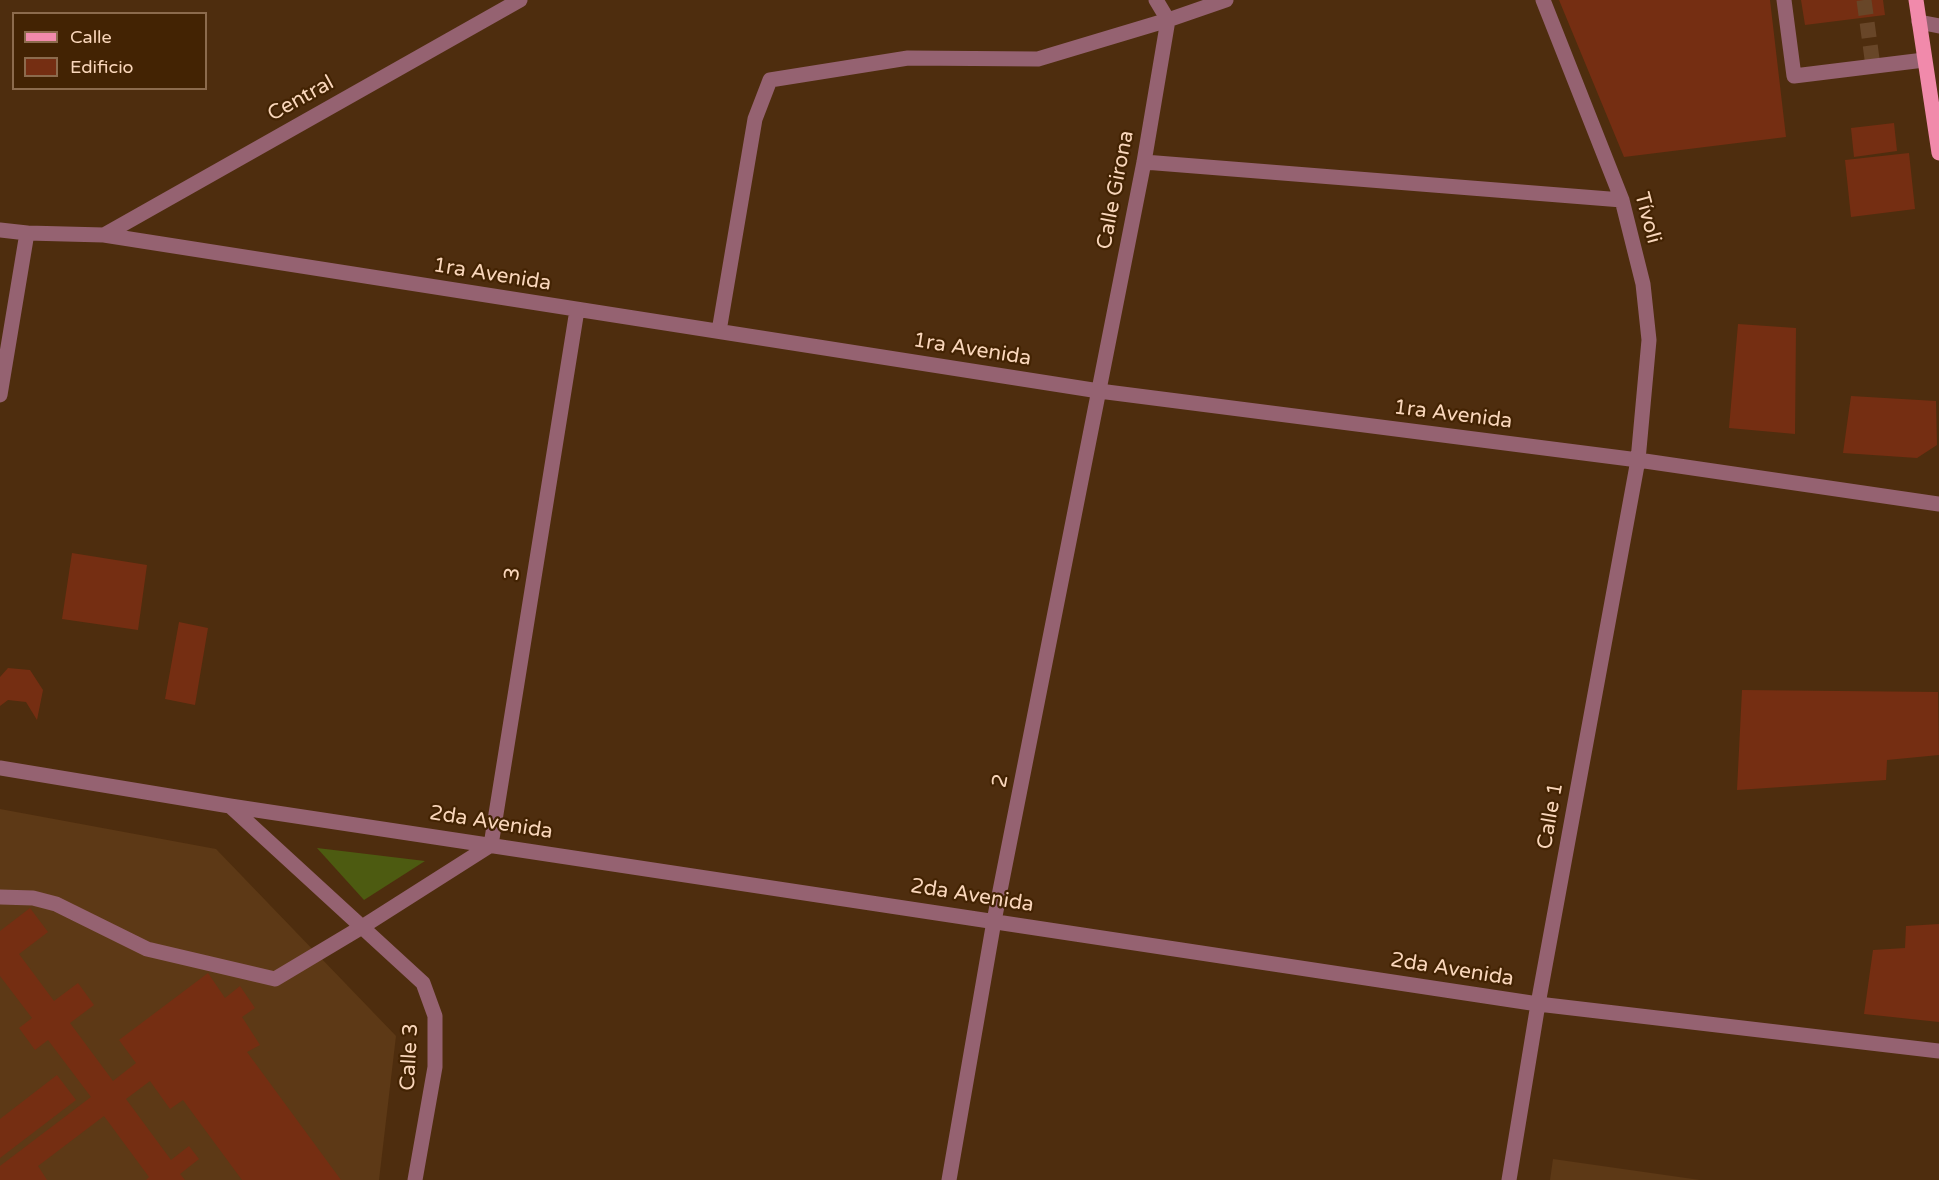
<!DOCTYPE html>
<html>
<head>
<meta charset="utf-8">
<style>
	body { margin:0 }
	#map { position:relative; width:1939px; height:1180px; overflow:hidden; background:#4e2d0e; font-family:"Varela Round",sans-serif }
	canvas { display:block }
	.legend { position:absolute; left:12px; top:12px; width:195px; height:78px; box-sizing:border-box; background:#432303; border:2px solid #8c6b4d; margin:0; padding:8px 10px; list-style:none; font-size:18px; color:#f9d6bb }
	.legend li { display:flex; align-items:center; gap:12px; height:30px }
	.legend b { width:30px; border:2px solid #8c6b4d }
</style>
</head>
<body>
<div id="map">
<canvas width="1939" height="1180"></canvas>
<ul class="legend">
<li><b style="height:8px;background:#f18aab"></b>Calle</li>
<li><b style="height:16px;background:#752e12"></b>Edificio</li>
</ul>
</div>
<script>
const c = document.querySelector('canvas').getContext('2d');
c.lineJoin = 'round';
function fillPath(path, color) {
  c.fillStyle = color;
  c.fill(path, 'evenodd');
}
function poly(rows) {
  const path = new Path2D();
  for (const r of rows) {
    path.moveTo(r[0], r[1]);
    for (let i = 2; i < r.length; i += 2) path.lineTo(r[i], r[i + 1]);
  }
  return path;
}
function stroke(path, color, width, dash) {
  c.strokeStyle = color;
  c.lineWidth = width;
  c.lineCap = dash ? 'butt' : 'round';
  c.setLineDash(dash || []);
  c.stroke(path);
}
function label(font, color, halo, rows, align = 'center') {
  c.font = font + ' "Varela Round",sans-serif';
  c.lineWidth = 4.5;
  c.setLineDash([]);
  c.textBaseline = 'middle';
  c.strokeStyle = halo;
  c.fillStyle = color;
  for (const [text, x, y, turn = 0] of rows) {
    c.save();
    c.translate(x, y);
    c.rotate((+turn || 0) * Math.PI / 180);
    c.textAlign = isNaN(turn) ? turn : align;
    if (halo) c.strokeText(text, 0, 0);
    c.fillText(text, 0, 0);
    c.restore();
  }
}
const built = poly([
	[0,809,216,849,396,1036,379,1180,0,1180],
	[1553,1159,1700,1180,1550,1180]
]);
const green = poly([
	[317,848,425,861,364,900]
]);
const building = poly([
	[1559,0,1770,0,1786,137,1624,157],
	[1801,0,1883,0,1885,15,1805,25],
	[1894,123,1897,151,1854,157,1851,128],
	[1909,153,1915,209,1851,217,1845,160],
	[1738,324,1796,328,1795,434,1729,428],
	[1851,396,1936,401,1937,445,1917,458,1843,453],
	[72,553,147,565,138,630,62,619],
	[179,622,208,628,195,705,165,699],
	[8,668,30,670,43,690,37,720,26,702,8,700,0,706,0,677],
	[1742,690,1938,692,1939,755,1887,760,1886,780,1737,790],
	[30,908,48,932,19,954,54,1001,78,983,94,1005,70,1023,113,1081,136,1063,119,1040,208,973,225,998,240,986,255,1008,242,1017,260,1045,247,1052,341,1180,242,1180,183,1100,170,1109,150,1081,126,1099,171,1160,189,1146,199,1159,180,1174,185,1180,146,1180,149,1177,104,1116,38,1166,47,1180,0,1180,0,1166,91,1097,48,1040,35,1050,19,1028,32,1018,0,976,0,931],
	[1939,924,1939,1022,1864,1014,1873,950,1905,948,1906,926],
	[57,1075,76,1100,0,1158,0,1119]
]);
const minorTunnel = poly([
	[1864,0,1873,66]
]);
const minor = poly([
	[1784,0,1794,76,1924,60],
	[1919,22,1939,26],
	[1144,162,1622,200],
	[0,230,27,233,104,235,1099,391,1638,460,1939,504],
	[104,235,520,0],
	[719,331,755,119,770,80,908,58,1038,59,1168,20,1226,0],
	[0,395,27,233],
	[0,768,230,806,1538,1004,1939,1051],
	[230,806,423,983,435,1016,435,1067,415,1180],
	[0,897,33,898,56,904,147,949,275,979,362,927,491,845,577,310],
	[949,1180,994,921,1144,162,1168,20,1156,0],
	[1509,1180,1538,1004,1638,460,1649,340,1643,284,1622,200,1543,0]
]);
const major = poly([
	[1916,0,1939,153]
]);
const streetNames = [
	["Central",301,99,-29],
	["Calle Girona",1116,190,-79],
	["Tívoli",1647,218,75],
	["1ra Avenida",492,275,9],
	["1ra Avenida",972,350,9],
	["1ra Avenida",1453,415,7],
	["3",513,574,-81],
	["2",1001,781,-79],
	["Calle 1",1551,816,-80],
	["2da Avenida",491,823,9],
	["2da Avenida",972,896,9],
	["2da Avenida",1452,970,9],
	["Calle 3",410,1057,-87]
];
fillPath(built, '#5d3916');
fillPath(green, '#4d5b11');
fillPath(building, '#752e12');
stroke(minorTunnel, '#684628', 15, [15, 8]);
stroke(minor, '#956271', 15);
stroke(major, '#f18aab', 15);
label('21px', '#f9d6bb', '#432303', streetNames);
</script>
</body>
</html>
